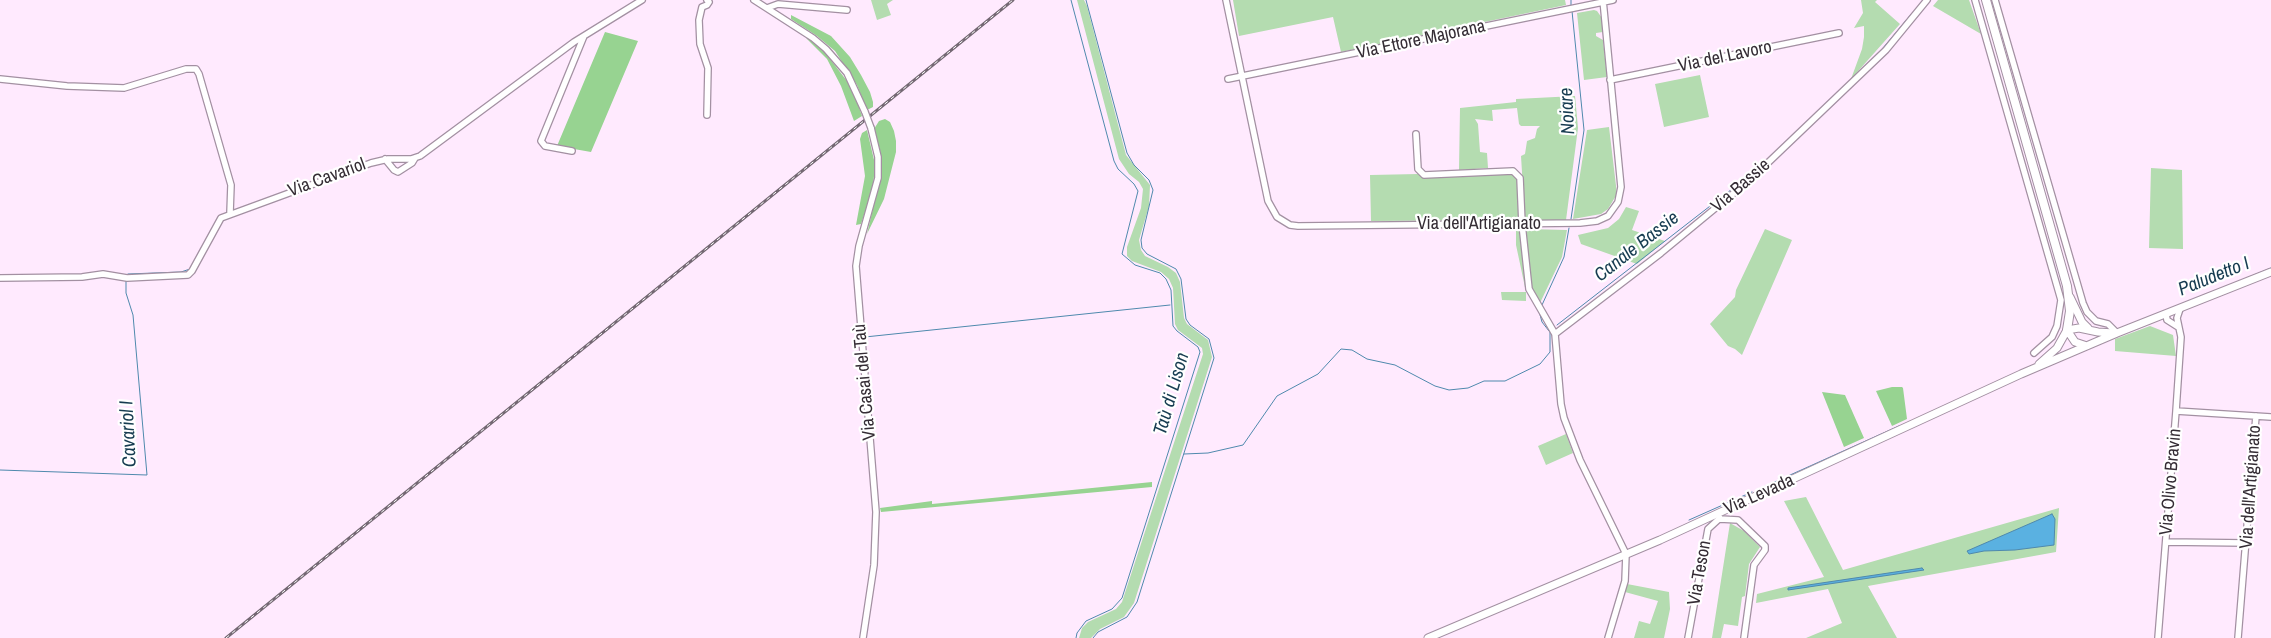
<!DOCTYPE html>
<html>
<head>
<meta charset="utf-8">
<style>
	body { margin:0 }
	canvas { display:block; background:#ffeafe }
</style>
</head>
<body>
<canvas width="2271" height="638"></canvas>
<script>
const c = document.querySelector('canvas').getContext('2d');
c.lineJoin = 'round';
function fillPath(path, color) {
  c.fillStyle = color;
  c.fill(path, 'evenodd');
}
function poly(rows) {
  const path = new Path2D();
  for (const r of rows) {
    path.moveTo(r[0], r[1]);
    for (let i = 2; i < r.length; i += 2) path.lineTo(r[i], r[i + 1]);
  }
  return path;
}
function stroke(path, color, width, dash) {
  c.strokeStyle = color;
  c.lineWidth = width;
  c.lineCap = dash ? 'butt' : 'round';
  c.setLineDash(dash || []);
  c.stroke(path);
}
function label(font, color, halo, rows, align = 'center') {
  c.font = font + ' "Archivo Narrow",sans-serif';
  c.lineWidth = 4.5;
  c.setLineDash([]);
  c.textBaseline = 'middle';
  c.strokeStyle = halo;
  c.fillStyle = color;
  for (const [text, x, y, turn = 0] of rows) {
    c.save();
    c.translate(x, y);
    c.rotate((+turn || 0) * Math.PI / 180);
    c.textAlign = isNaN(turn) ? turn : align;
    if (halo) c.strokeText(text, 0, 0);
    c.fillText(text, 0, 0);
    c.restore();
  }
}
const green = poly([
	[871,0,893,0,887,4,891,15,877,20],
	[1077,0,1084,0,1087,6,1126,155,1150,185,1149,206,1139,240,1141,250,1145,256,1168,267,1176,273,1180,282,1184,318,1187,324,1208,340,1212,357,1134,603,1124,617,1100,629,1091,638,1079,638,1082,628,1088,622,1116,609,1122,602,1203,354,1202,348,1178,330,1175,324,1173,288,1169,279,1161,272,1132,261,1127,256,1127,247,1141,208,1143,189,1139,182,1129,174,1119,159],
	[1233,0,1565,0,1566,5,1341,52,1333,17,1239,36],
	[1861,0,1877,0,1875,2,1900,24,1851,79,1862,49,1864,37,1864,26,1854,28,1863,13],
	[1938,0,1969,0,1981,34,1933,6],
	[1594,10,1597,11,1602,18,1603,32,1596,33,1596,36,1603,40,1607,77,1584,80,1577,13],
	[1700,75,1709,117,1664,127,1655,84],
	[1575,96,1578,128,1566,220,1525,221,1521,156,1525,154,1527,141,1535,138,1537,129,1540,126,1521,126,1519,124,1517,108,1492,110,1493,121,1475,119,1478,124,1480,152,1487,153,1488,168,1459,170,1460,108,1516,102,1516,99],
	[1609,127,1617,194,1608,209,1601,214,1573,219,1587,130],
	[2151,168,2182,170,2183,249,2149,248],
	[1512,172,1518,178,1521,220,1371,221,1370,175,1418,174,1423,177],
	[1626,207,1639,211,1632,230,1665,241,1637,264,1581,244,1578,235,1608,228,1619,219],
	[1516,228,1519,228,1526,292,1526,301,1502,300,1501,292,1526,292,1516,245],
	[1526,229,1567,230,1562,257,1540,303,1530,286],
	[1765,229,1792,240,1742,355,1735,349,1728,346,1710,324,1735,297,1736,290],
	[2150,326,2173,335,2176,356,2115,351,2115,339],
	[1566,434,1573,453,1546,465,1538,446],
	[1806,497,1843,570,2059,508,2056,552,1868,586,1897,638,1806,638,1842,623,1828,589,1756,603,1757,594,1824,577,1784,501],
	[1730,523,1744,531,1760,547,1749,564,1745,596,1742,597,1738,626,1724,624,1721,638,1712,638],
	[1627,584,1669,592,1670,609,1664,638,1634,638,1639,621,1650,624,1658,601,1625,592]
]);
const forest = poly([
	[791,15,831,36,850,57,861,75,870,92,873,102,873,107,867,110,857,85,835,51,817,36,791,19],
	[605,32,638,41,591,152,557,146],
	[806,38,812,40,823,50,847,81,855,96,862,116,854,121,841,86,827,59],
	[885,119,890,122,894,131,896,141,896,152,884,199,867,234,882,170,880,150,874,129,879,121],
	[867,130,875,164,873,188,861,224,856,225,865,176,860,139,862,133],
	[1892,387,1902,387,1903,388,1907,419,1892,426,1876,391],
	[1822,392,1845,395,1864,438,1844,447],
	[1152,482,1152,487,881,512,880,508,932,501,932,504]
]);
const water = poly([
	[2052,514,2055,519,2054,545,2015,550,1984,551,1969,554,1967,551,2052,514],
	[1922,568,1924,570,1788,590,1788,588,1922,568]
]);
const stream = poly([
	[1071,0,1114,161,1118,169,1134,184,1138,191,1122,254,1135,265,1160,273,1166,279,1171,290,1173,326,1177,331,1198,347,1200,352,1122,598,1112,609,1086,621,1077,633,1076,638],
	[1086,0,1127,153,1134,165,1149,180,1153,190,1141,240,1142,248,1147,254,1176,269,1181,279,1186,319,1190,325,1209,339,1214,358,1137,602,1127,617,1098,632,1093,638],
	[1571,0,1571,7],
	[1878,54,1913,12],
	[1571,219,1584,130,1572,11],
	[128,274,181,272,190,269],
	[2249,277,2271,268],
	[1542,305,1564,257,1569,228],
	[1539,311,1542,322,1549,331],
	[1557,325,1732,189],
	[865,337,1170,305],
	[1184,454,1208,453,1243,445,1277,396,1318,374,1341,349,1352,350,1367,359,1395,365,1435,386,1449,390,1468,388,1484,381,1505,381,1540,364,1550,352,1550,331],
	[0,470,147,475,133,315,126,293,126,281],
	[1759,489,1899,426],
	[1689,520,1752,492]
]);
const minor = poly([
	[754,0,813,38,826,49,847,73,865,112],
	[1226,0,1268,201,1277,217,1290,225,1298,226,1580,223,1597,221,1608,216,1618,202,1621,187,1603,0],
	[1975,0,2061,300,2057,326,2052,337,2034,353],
	[1995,0,2083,303,2087,312,2096,321,2108,324,2117,333],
	[767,8,778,4,847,10],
	[0,79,67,86,124,88,186,69,196,69,199,74,231,185,230,213],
	[1228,79,1613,0],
	[1610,80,1839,33],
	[707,115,708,68,700,44,699,20,702,7,707,5,709,2,707,0],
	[1416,134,1418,169,1424,175,1513,171,1520,178,1522,224,1529,289,1555,334,1561,404,1564,418,1580,460,1626,554,1625,581,1608,638],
	[572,151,545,146,541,141,584,36],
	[385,159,394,170,398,172,412,163,415,158],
	[0,278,82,277,103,274,127,278,188,275,192,271,221,218,371,163,388,159,411,159,420,156,574,42,642,0],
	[2166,314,2167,320,2178,327],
	[1555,334,1661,253,1752,178,1886,50,1927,0],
	[2176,411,2271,417],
	[1720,519,1738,520,1765,546,1765,550,1754,565,1744,638],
	[2166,542,2247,543],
	[863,638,874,565,876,512,856,266,859,246,878,178,878,157,871,128],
	[1688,638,1708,529,1720,518],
	[2158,638,2176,411,2181,337,2177,318,2180,309],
	[2238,638,2256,416]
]);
const major = poly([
	[2070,297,2082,322,2088,328],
	[2067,330,2079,328,2098,332,2114,333],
	[2067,330,2075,342,2087,346],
	[2039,364,2057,348,2067,330],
	[1428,638,1660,540,2021,374,2117,333,2271,272]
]);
const highway = poly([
	[1986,0,2067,286,2070,311,2067,330]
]);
const rail = poly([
	[226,638,1013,0]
]);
const minorBridge = poly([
	[865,112,871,128]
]);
const streetNames = [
	["Via Ettore Majorana",1421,40,-12],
	["Via del Lavoro",1725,57,-12],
	["Via Cavariol",327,178,-20],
	["Via Bassie",1741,186,-41],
	["Via dell'Artigianato",1479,224],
	["Via Casai del Taù",865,382,-95],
	["Via Olivo Bravin",2171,482,-85],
	["Via dell'Artigianato",2251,487,-86],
	["Via Levada",1759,495,-24],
	["Via Teson",1700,573,-80]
];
const waterNames = [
	["Noiare",1568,111,-93],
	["Canale Bassie",1637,247,-38],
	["Paludetto I",2214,277,-22],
	["Taù di Lison",1172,394,-74],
	["Cavariol I",129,434,-93]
];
fillPath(green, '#b4dcb0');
fillPath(forest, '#97d391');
fillPath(water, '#5ab1e1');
stroke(water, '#4f89ad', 1);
stroke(stream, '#4f89ad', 1);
stroke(minor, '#a390a2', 8);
stroke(major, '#a390a2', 9);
stroke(highway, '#a390a2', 10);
stroke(minor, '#fff', 5.5);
stroke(major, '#fff', 7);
stroke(highway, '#fff', 8);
stroke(rail, '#746873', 3);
stroke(rail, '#fff', 1, [4]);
stroke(minorBridge, '#a390a2', 8, []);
stroke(minorBridge, '#fff', 5.5);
label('18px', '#352d35', '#fff', streetNames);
label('italic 19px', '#173c51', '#fff', waterNames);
</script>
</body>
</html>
